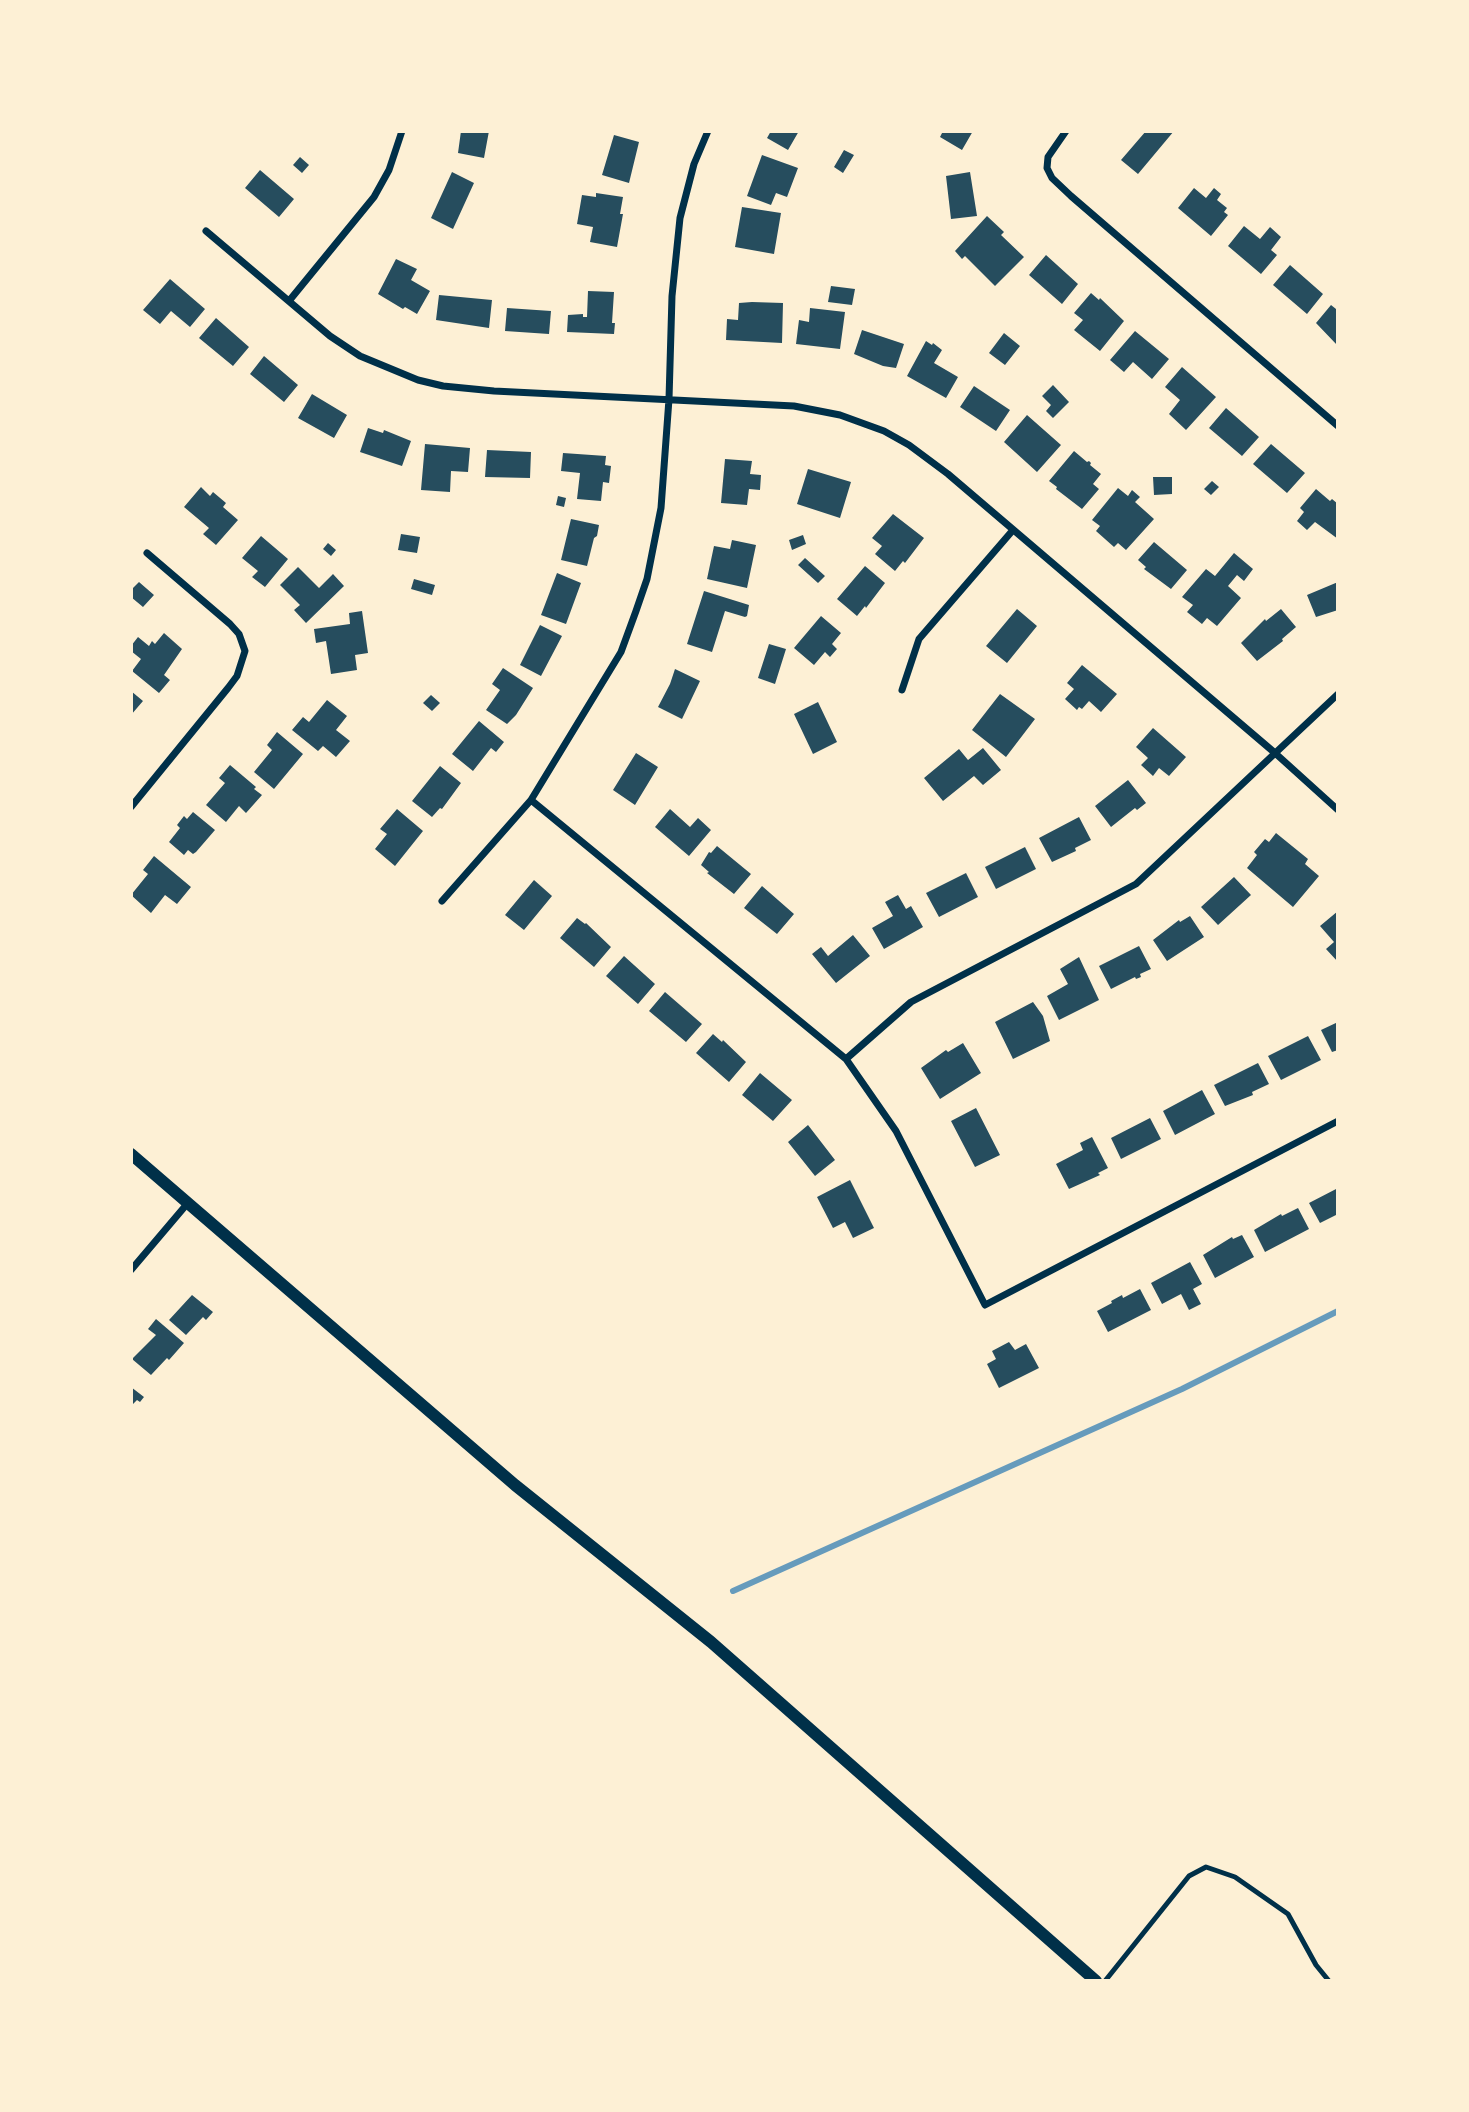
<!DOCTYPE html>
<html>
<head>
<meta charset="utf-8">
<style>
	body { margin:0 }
	#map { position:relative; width:1469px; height:2112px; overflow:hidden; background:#fdf0d5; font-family:"Fira Sans",sans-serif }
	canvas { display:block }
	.frame { position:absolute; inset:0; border:133px solid #fdf0d5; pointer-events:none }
</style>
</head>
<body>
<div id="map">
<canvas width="1469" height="2112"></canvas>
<div class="frame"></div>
</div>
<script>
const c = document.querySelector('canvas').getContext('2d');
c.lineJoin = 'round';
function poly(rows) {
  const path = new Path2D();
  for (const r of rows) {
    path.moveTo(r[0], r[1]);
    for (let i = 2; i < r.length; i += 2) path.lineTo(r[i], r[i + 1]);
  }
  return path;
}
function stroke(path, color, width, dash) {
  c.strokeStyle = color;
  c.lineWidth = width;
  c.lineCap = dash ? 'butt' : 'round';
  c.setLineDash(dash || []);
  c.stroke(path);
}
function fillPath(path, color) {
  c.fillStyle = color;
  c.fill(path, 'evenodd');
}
const stream = poly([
	[733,1591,1182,1389,1338,1311]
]);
const building = poly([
	[461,131,489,131,484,158,458,153],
	[771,131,799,131,788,150,767,138],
	[943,131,973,131,962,150,940,137],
	[1146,131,1174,131,1138,174,1121,160],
	[614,135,639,142,629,183,602,175],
	[844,150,854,155,843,173,834,167],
	[762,155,798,168,787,197,776,193,771,205,747,196],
	[300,157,309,165,302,173,293,165],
	[260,170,294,199,279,217,245,188],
	[452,172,474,183,453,229,431,218],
	[970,172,977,216,951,219,946,176],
	[1194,188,1206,198,1214,188,1221,194,1217,200,1227,208,1224,212,1228,215,1211,236,1178,208],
	[596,193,623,197,620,214,623,214,617,247,590,242,593,227,577,224,582,195,596,197],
	[742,207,781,213,774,254,735,247],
	[987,216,1004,232,1001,235,1024,257,995,286,965,256,962,259,955,251],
	[1244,226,1260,239,1270,227,1281,237,1271,250,1277,255,1261,274,1228,246],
	[1046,255,1078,284,1062,304,1029,275],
	[396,259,417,269,411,280,430,291,417,314,405,307,403,309,378,294],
	[1290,265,1323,294,1307,314,1273,285],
	[170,279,205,309,190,327,171,311,160,324,143,310],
	[831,286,855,289,852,305,828,302],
	[588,291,614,292,612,323,615,323,614,334,567,332,568,315,583,314,583,317,587,317],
	[1091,293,1099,300,1100,298,1124,321,1100,351,1074,330,1083,320,1074,313],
	[439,295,492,300,489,328,436,320],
	[752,302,783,303,782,343,726,340,727,319,738,320,739,303],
	[1331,305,1336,309,1338,307,1337,345,1316,323],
	[507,308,551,311,549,334,505,331],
	[810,308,845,312,840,349,796,344,799,320,809,322],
	[216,318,249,347,233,366,199,338],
	[862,330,904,344,896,368,883,366,854,354],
	[1135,331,1169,359,1152,379,1133,362,1124,372,1110,360],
	[1004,333,1020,346,1005,365,989,353],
	[926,341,932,345,933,343,942,350,934,363,958,377,946,398,907,376],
	[264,356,298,385,284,402,250,374],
	[1182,367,1216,397,1186,430,1169,414,1180,400,1165,387],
	[1053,385,1069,402,1053,418,1046,411,1051,405,1042,396],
	[974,386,1010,410,996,431,960,407],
	[312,394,347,415,334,438,298,418],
	[1226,408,1259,437,1242,456,1209,428],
	[1027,415,1061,445,1037,472,1004,442],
	[368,428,383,433,384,430,411,441,402,466,360,452],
	[425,444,470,448,468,472,451,471,450,492,421,490],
	[1271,444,1305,473,1287,493,1253,464],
	[487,450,531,452,530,478,485,477],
	[1074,451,1087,462,1089,461,1091,463,1090,465,1101,474,1093,484,1099,489,1082,509,1056,489,1057,487,1049,481],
	[563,453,606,456,605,465,611,466,609,483,603,482,601,501,577,499,580,473,561,471],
	[725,459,752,461,750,474,761,475,760,490,749,489,747,505,721,503],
	[808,469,851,482,840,518,797,504],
	[1153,477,1172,477,1172,494,1154,495],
	[1212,481,1219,487,1211,495,1204,489],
	[201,487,210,496,213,492,226,503,223,507,238,520,216,545,203,534,209,528,184,507],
	[1118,488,1128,496,1132,490,1140,497,1135,502,1154,519,1126,550,1118,543,1114,547,1096,531,1100,526,1092,520],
	[1316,489,1330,501,1332,499,1338,504,1338,539,1315,522,1307,530,1297,521,1304,512,1300,508],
	[558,496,566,498,564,507,556,505],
	[893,514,924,538,905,563,903,561,895,571,875,554,882,546,872,538],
	[571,519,599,525,597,536,594,538,587,566,561,560],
	[401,534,420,537,417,553,398,550],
	[803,535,806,544,792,550,789,540],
	[261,536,288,559,265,587,252,577,258,571,242,558],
	[732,540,756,545,747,588,707,579,714,546,730,549],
	[1154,542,1187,570,1171,589,1144,569,1146,567,1138,560],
	[328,543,336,550,331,556,323,549],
	[1234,553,1253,569,1244,581,1237,575,1228,586,1241,598,1217,626,1207,618,1202,624,1187,612,1193,605,1182,597,1206,569,1215,576],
	[805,558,825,576,818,583,798,565],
	[865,566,885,583,866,608,865,606,857,616,837,599],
	[298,567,319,588,333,574,344,586,306,623,294,610,300,605,280,585],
	[557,573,581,583,566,624,541,615],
	[414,579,435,585,432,595,411,589],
	[139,582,154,595,143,607,131,597,131,590],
	[1338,582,1338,610,1316,617,1307,595],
	[704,591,749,605,747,616,745,617,725,611,712,652,687,644],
	[1017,609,1037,626,1007,663,986,646],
	[1281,609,1296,627,1282,639,1283,641,1257,661,1241,643,1265,619,1266,621],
	[362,611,368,653,355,655,357,670,331,674,326,641,316,643,314,629,350,624,349,613],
	[821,616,841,633,832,644,837,649,830,657,825,652,814,665,794,648],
	[540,625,562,636,541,676,520,665],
	[164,633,182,649,164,675,170,680,159,693,132,671,141,659,131,651,131,646,138,637,149,646,152,641,155,644],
	[769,644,786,649,775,684,758,678],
	[1082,665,1117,694,1101,712,1089,701,1082,709,1079,707,1077,710,1065,699,1074,689,1067,683],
	[503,668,533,688,516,715,507,724,486,710,500,690,492,684],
	[675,669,700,681,682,719,658,707,670,684],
	[131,691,143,701,131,715],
	[1000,694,1035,719,1006,757,972,730],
	[431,695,440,703,432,711,423,703],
	[327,700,347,716,336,730,350,741,336,757,323,746,318,751,292,730,303,717,309,722],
	[818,702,837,742,813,754,794,714],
	[479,721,504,742,496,752,491,748,473,771,452,754],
	[1153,728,1186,757,1169,776,1159,768,1153,776,1141,765,1148,758,1136,747],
	[277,732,303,754,274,789,254,772,272,750,267,745],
	[983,748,1001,770,983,785,974,776,943,801,924,778,959,749,968,760],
	[636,753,658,767,635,805,613,790],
	[230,765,256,787,254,789,262,795,246,813,239,806,226,822,206,805,225,783,219,778],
	[440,766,461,783,442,809,440,808,432,817,412,801],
	[1128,780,1146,803,1137,810,1135,808,1111,827,1095,806],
	[397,809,423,831,395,866,375,849,387,834,380,829],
	[670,809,690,827,698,818,711,830,689,856,655,827],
	[193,812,215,830,196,852,193,854,188,850,184,855,169,842,180,828,177,825,184,816,187,819],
	[1079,817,1091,840,1075,848,1076,851,1052,862,1039,838],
	[1276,833,1308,859,1305,864,1319,876,1293,907,1247,868,1257,855,1254,852,1265,839,1269,842],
	[717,846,751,874,734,894,707,873,709,872,701,865,709,852,711,853],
	[1025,847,1036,869,996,889,985,867],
	[154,856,191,887,177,904,165,895,151,913,131,895,148,874,143,870],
	[966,873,978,897,939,917,926,893],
	[1234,877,1251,895,1218,925,1201,907],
	[534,880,552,896,524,930,505,915],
	[762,886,794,914,777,934,744,908],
	[898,895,906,909,911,906,923,927,884,949,872,928,893,916,885,902],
	[1338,911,1338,962,1326,949,1334,942,1320,926],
	[1190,916,1204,937,1167,961,1153,940,1179,920,1180,922],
	[577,918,585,924,586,923,611,947,594,967,560,938],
	[853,935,870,956,836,983,812,954,821,947,828,956],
	[1139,946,1151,969,1140,974,1141,977,1136,979,1135,977,1111,989,1099,966],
	[624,956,655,984,638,1004,606,976],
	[1079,957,1099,1000,1059,1020,1047,996,1068,984,1060,969],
	[665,992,702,1024,686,1042,649,1011],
	[1033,1002,1043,1016,1050,1041,1013,1059,995,1022],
	[1338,1022,1338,1050,1332,1052,1321,1030],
	[713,1034,722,1042,723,1040,746,1062,729,1082,696,1053],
	[1308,1036,1321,1060,1281,1080,1268,1056],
	[963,1043,981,1073,940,1099,921,1068,946,1050,948,1052],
	[1258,1063,1269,1084,1252,1092,1253,1095,1225,1106,1214,1085],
	[760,1073,792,1100,773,1121,742,1095],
	[1202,1090,1215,1114,1175,1135,1163,1111],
	[976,1108,1000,1155,975,1167,951,1121],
	[1150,1118,1161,1139,1121,1159,1111,1138],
	[808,1125,835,1160,815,1176,788,1142],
	[1092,1137,1108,1168,1098,1173,1100,1175,1069,1189,1056,1164,1083,1150,1080,1143],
	[850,1180,874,1228,853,1238,845,1222,833,1228,817,1197],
	[1338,1188,1338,1214,1320,1223,1309,1203],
	[1298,1208,1309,1229,1265,1252,1254,1230,1281,1214,1282,1216],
	[1242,1235,1254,1257,1215,1278,1203,1255,1232,1237,1233,1239],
	[1190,1262,1202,1284,1193,1289,1201,1304,1189,1310,1181,1294,1162,1304,1151,1283],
	[1140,1289,1151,1310,1108,1332,1097,1311,1112,1303,1111,1301,1122,1295,1123,1298],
	[192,1295,213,1312,206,1320,203,1317,186,1335,169,1320],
	[156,1319,184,1343,169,1360,167,1358,151,1375,132,1359,156,1335,148,1329],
	[1009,1342,1015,1350,1026,1344,1039,1368,999,1388,987,1364,996,1359,992,1351],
	[131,1387,144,1397,140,1402,137,1400,131,1406]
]);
const path = poly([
	[974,131,978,131]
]);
const service = poly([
	[1105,1981,1189,1876,1206,1867,1235,1877,1288,1914,1316,1965,1329,1981]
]);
const minor = poly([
	[1066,131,1048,157,1047,168,1052,178,1071,196,1338,426],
	[206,231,330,336,360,356,418,380,443,386,494,391,794,406,840,415,884,431,909,445,948,474,1275,753,1338,810],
	[289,301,374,197,389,170,402,131],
	[902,690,919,639,1013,530],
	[531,800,846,1059,896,1131,985,1305,1338,1121],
	[131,807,228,688,237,676,245,651,239,634,230,624,147,553],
	[442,901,531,800,621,652,636,611,647,579,661,508,669,399,672,296,680,218,694,164,708,131],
	[846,1059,911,1002,1136,884,1338,694],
	[131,1270,187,1204]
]);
const tertiary = poly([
	[131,1154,515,1485,711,1642,1096,1981]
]);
stroke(stream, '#669bbc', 6);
fillPath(building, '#264d5e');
stroke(path, '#003049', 3.5);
stroke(service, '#003049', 5);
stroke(minor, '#003049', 7);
stroke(tertiary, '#003049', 12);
</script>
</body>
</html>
